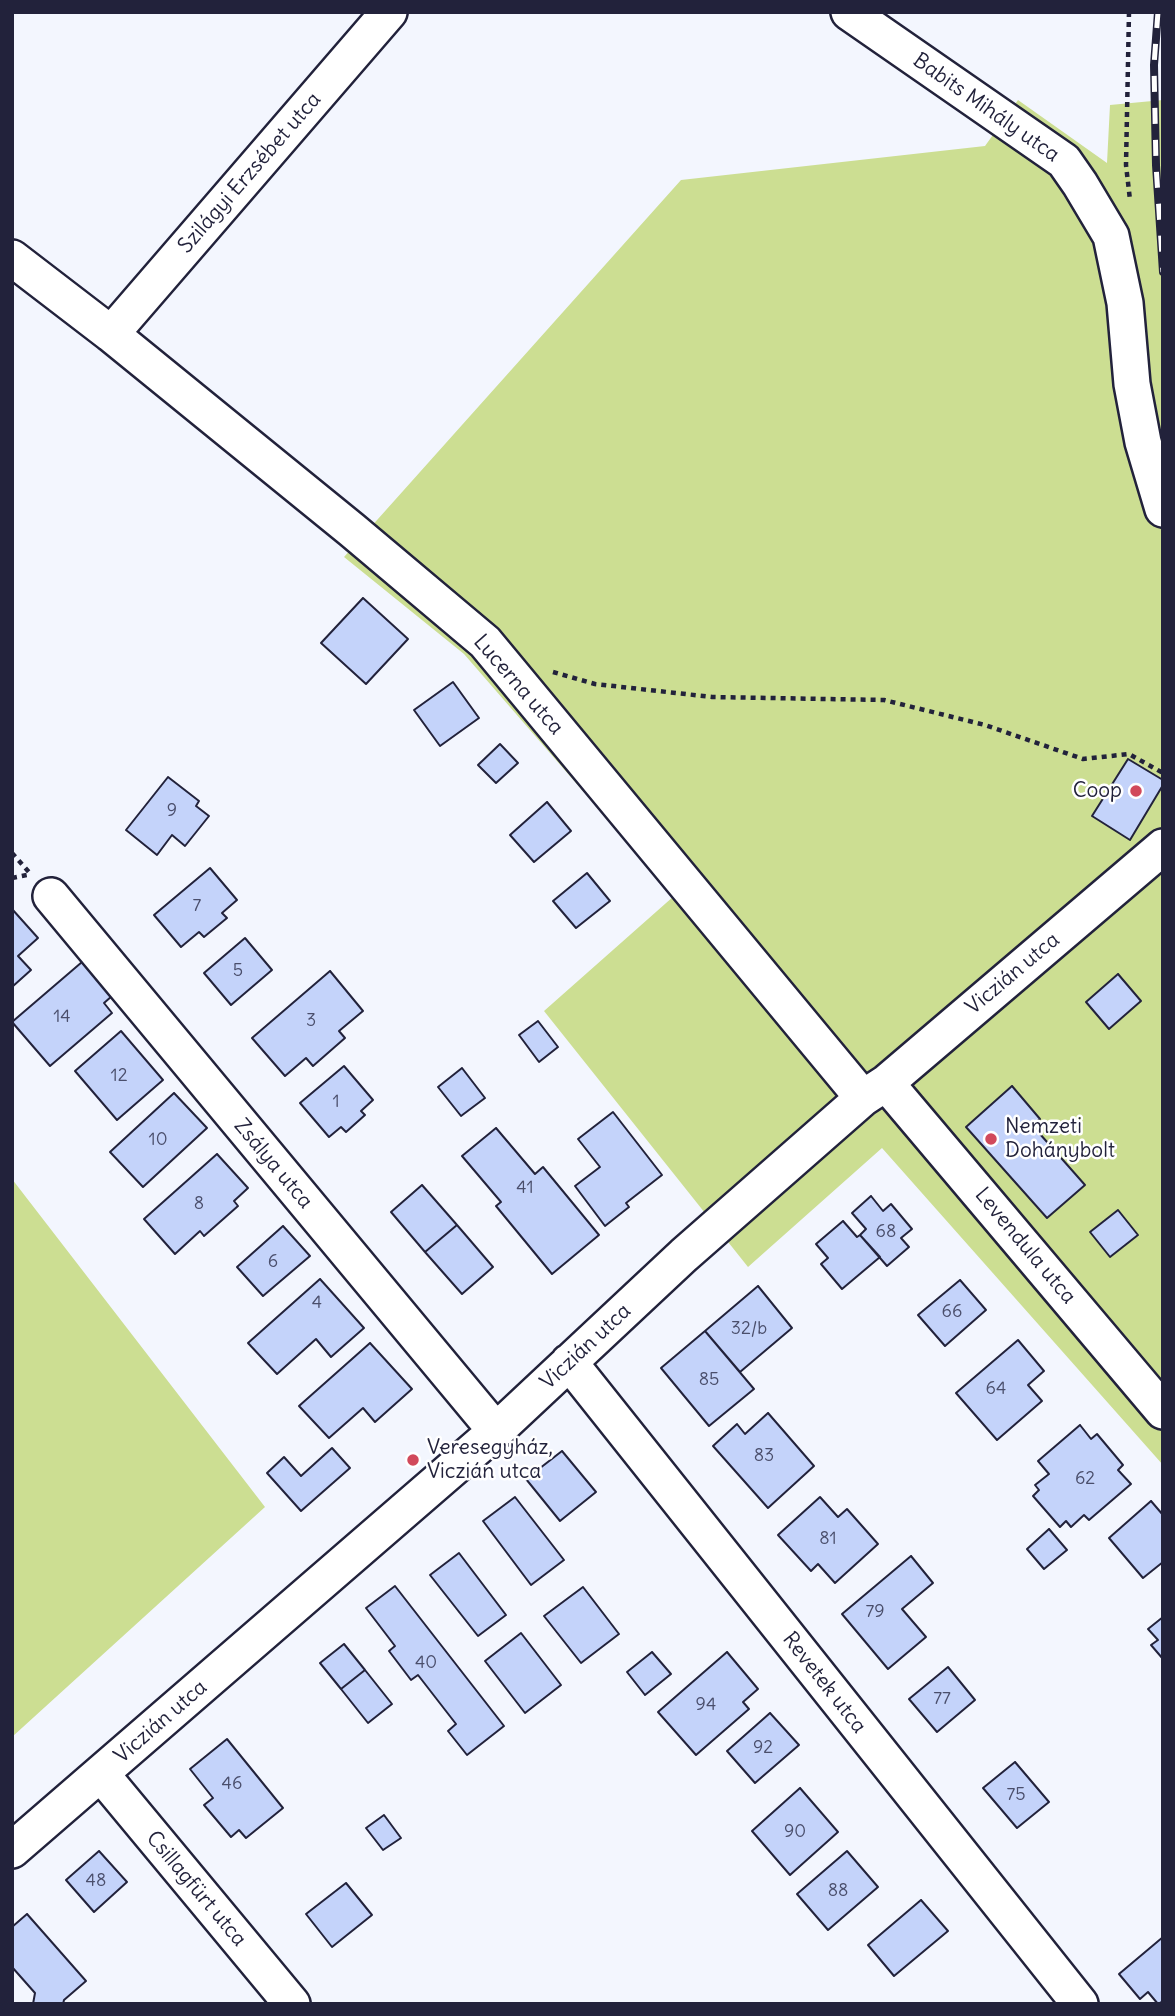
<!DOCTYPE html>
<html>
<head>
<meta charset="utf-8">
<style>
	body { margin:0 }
	#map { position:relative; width:1175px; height:2016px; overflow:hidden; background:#f3f6fe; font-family:Delius,sans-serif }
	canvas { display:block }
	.frame { position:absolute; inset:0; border:14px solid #22223b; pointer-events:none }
</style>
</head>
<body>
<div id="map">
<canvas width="1175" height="2016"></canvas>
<div class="frame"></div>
</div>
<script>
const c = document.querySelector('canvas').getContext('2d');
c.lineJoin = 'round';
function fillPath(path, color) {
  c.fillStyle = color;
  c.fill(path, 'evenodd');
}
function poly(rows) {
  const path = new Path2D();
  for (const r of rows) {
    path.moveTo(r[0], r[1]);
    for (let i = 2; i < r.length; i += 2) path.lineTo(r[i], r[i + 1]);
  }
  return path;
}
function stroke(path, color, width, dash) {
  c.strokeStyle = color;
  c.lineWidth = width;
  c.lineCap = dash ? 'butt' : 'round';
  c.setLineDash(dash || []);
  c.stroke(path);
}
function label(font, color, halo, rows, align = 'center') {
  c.font = font + ' Delius,sans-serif';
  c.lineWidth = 5;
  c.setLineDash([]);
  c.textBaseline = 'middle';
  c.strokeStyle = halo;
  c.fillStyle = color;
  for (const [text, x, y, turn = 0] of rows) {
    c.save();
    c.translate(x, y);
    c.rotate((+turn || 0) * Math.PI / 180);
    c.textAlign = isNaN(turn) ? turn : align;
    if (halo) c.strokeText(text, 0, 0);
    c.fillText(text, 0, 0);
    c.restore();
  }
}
const green = poly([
	[1018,100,1107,163,1110,105,1163,100,1163,1465,882,1148,748,1267,544,1011,674,896,464,654,344,557,681,180,985,146],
	[12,1179,265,1507,12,1737]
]);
const building = poly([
	[363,598,408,639,366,684,321,643,363,598],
	[453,682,479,718,440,746,414,710,453,682],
	[500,744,518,763,496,783,478,765,500,744],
	[1128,759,1163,780,1163,785,1130,840,1092,816,1128,759],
	[168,777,199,801,196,806,209,816,185,846,172,835,157,855,126,830,168,777],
	[547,802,571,831,534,862,510,835,547,802],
	[210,868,237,900,222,913,227,918,204,937,199,932,181,947,154,915,210,868],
	[587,873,610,901,576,928,553,901,587,873],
	[12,909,38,938,18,956,31,970,12,987,12,909],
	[245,938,272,970,231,1005,204,973,245,938],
	[82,962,112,996,104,1003,112,1013,50,1066,12,1022,82,962],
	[330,971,363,1011,339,1031,345,1038,313,1066,306,1058,285,1076,252,1038,330,971],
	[1118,974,1141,1001,1109,1029,1086,1002,1118,974],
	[538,1021,558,1047,539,1062,519,1035,538,1021],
	[121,1031,163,1080,117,1120,75,1071,121,1031],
	[344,1066,373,1100,361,1111,365,1115,346,1132,341,1127,329,1137,300,1103,344,1066],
	[462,1068,485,1098,461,1116,438,1087,462,1068],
	[1012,1086,1040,1119,1032,1125,1085,1185,1047,1218,966,1127,1012,1086],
	[174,1093,207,1128,143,1187,110,1152,174,1093],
	[613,1112,662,1175,626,1203,629,1207,605,1226,575,1186,600,1167,578,1139,613,1112],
	[496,1128,535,1174,543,1167,599,1235,552,1274,496,1206,501,1202,462,1156,496,1128],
	[217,1154,248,1188,234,1201,238,1206,204,1236,200,1231,175,1254,144,1219,217,1154],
	[422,1185,457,1225,425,1252,391,1212,422,1185],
	[871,1196,883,1211,891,1204,912,1229,901,1238,909,1247,887,1266,860,1235,866,1229,852,1213,871,1196],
	[1118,1210,1138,1235,1110,1257,1090,1232,1118,1210],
	[843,1221,857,1237,860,1235,880,1257,842,1289,821,1264,828,1258,816,1244,843,1221],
	[457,1225,493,1267,462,1294,425,1252,457,1225],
	[283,1226,310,1256,263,1296,237,1267,283,1226],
	[320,1279,364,1328,331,1357,316,1339,277,1374,248,1343,320,1279],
	[960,1280,986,1310,945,1346,918,1315,960,1280],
	[758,1286,792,1328,740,1372,705,1331,758,1286],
	[705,1331,754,1389,709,1426,661,1368,705,1331],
	[1018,1340,1044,1371,1028,1385,1042,1401,997,1440,956,1393,1018,1340],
	[370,1343,412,1389,375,1422,363,1408,329,1438,299,1406,370,1343],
	[768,1413,814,1466,768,1508,713,1446,737,1424,745,1434,768,1413],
	[1080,1425,1091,1439,1097,1434,1123,1465,1118,1470,1131,1484,1089,1520,1084,1515,1071,1527,1066,1521,1060,1527,1033,1496,1039,1490,1035,1485,1049,1474,1038,1461,1080,1425],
	[332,1448,350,1468,301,1511,267,1473,284,1457,301,1476,332,1448],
	[562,1451,596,1492,560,1521,526,1479,562,1451],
	[515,1497,564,1560,531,1585,483,1521,515,1497],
	[820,1497,838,1517,847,1509,878,1544,835,1583,818,1564,811,1571,778,1535,820,1497],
	[1151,1501,1163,1515,1163,1562,1143,1578,1109,1538,1151,1501],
	[1049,1529,1067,1550,1044,1569,1027,1549,1049,1529],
	[459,1553,506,1615,478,1636,430,1575,459,1553],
	[911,1556,933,1583,902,1609,926,1637,888,1669,842,1614,911,1556],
	[395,1586,504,1726,467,1755,448,1731,456,1724,418,1675,411,1680,389,1651,395,1646,366,1608,395,1586],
	[583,1587,619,1634,581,1663,544,1616,583,1587],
	[1163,1617,1163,1659,1151,1645,1158,1640,1148,1629,1163,1617],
	[521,1633,561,1685,525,1713,485,1661,521,1633],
	[344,1644,365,1670,341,1689,320,1663,344,1644],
	[652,1652,671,1674,645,1695,627,1672,652,1652],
	[727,1652,758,1689,743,1702,749,1709,696,1755,658,1712,727,1652],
	[948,1667,975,1700,937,1732,909,1699,948,1667],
	[365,1670,392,1704,368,1723,341,1689,365,1670],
	[770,1713,799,1745,755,1783,727,1751,770,1713],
	[227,1739,283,1808,246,1838,239,1830,231,1837,204,1805,213,1798,190,1769,227,1739],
	[1015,1762,1049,1802,1017,1828,983,1788,1015,1762],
	[800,1788,838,1832,790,1875,752,1831,800,1788],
	[384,1815,401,1838,383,1850,366,1828,384,1815],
	[99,1851,127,1882,94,1912,66,1880,99,1851],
	[847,1851,878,1887,828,1930,797,1894,847,1851],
	[346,1883,372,1915,332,1947,306,1914,346,1883],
	[921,1900,948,1931,894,1976,868,1945,921,1900],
	[27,1914,86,1981,64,2000,63,2004,33,2004,35,1993,12,1967,12,1927,27,1914],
	[1163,1937,1163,2001,1158,2004,1148,1992,1140,1999,1119,1974,1163,1937]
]);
const path = poly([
	[1129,12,1126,165,1130,200],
	[553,672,595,684,712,697,884,700,985,725,1083,759,1129,754,1163,773],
	[12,853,29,872],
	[12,878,27,875]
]);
const minor = poly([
	[849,12,1064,161,1080,184,1111,236,1125,303,1132,384,1143,442,1163,509],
	[12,258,111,334,352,530,485,642,863,1098],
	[111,334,389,12],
	[51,896,496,1431],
	[886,1083,1163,1411],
	[569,1362,1080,2004],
	[101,1774,292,2004],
	[12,1850,496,1431,684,1255,863,1098,886,1083,1163,847]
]);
const rail = poly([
	[1158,12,1154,65,1156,165,1163,272]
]);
const markers = [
	[1136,791,7,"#d1495b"],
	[991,1139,7,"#d1495b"],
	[413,1460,7,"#d1495b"]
];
const numberNames = [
	["9",172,811],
	["7",197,906],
	["5",238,971],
	["14",62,1017],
	["3",311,1021],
	["12",119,1076],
	["1",336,1102],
	["10",158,1140],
	["41",525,1188],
	["8",199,1204],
	["68",886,1232],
	["6",273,1262],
	["4",317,1303],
	["66",952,1312],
	["32/b",749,1329],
	["85",709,1380],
	["64",996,1389],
	["83",764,1456],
	["62",1085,1479],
	["81",828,1539],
	["79",875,1612],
	["40",426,1663],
	["77",942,1699],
	["94",706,1705],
	["92",763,1748],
	["46",232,1784],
	["75",1016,1795],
	["90",795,1832],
	["48",96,1881],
	["88",838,1891]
];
const streetNames = [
	["Babits Mihály utca",986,108,35],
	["Szilágyi Erzsébet utca",250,173,-49],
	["Lucerna utca",518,685,49],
	["Viczián utca",1013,974,-40],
	["Zsálya utca",273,1164,50],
	["Levendula utca",1025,1246,50],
	["Viczián utca",586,1347,-43],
	["Revetek utca",824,1683,52],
	["Viczián utca",161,1722,-41],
	["Csillagfürt utca",196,1889,50]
];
const poiNames = [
	["Coop",1122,791,"right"],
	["Nemzeti",1005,1127],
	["Dohánybolt",1005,1151],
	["Veresegyház,",427,1448],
	["Viczián utca",427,1472]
];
fillPath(green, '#ccde92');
fillPath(building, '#c4d3fa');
stroke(building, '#22223b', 2);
stroke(minor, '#22223b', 40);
stroke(path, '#22223b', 4.5, [5, 5]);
stroke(minor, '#fff', 35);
stroke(rail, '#22223b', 8);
stroke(rail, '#fff', 5, [16]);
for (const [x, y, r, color] of markers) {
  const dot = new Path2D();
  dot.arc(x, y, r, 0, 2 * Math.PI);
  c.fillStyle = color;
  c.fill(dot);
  stroke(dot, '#fff', 2.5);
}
label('18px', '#4a4e6b', null, numberNames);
label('21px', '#22223b', '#fff', streetNames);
label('21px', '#22223b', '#fff', poiNames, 'left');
</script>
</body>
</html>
